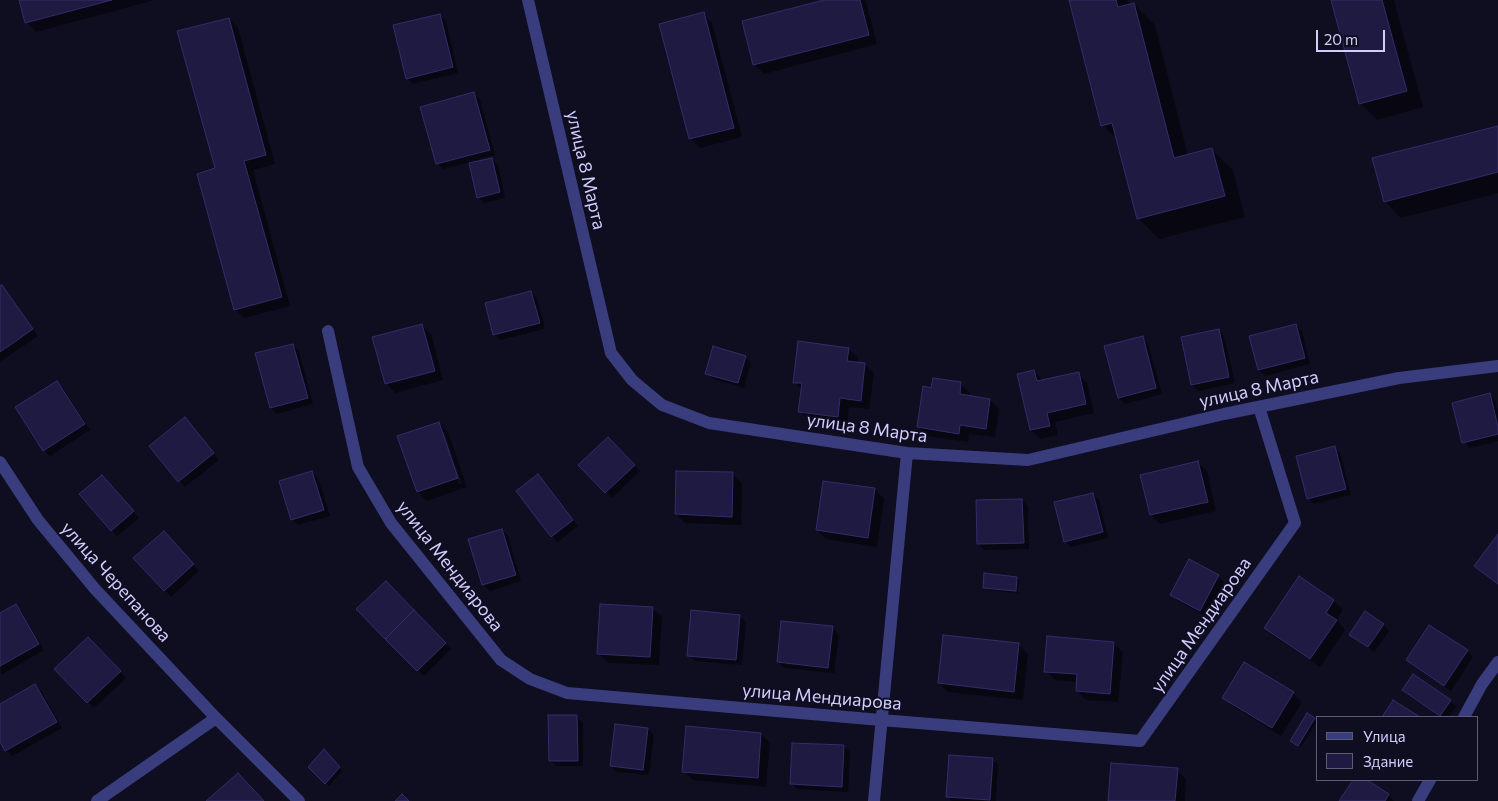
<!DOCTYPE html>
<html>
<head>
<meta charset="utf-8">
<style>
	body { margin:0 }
	#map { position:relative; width:1498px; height:801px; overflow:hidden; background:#0f0d20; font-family:Commissioner,sans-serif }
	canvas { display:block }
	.legend { position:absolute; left:1316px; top:716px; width:162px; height:65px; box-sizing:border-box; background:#0f0d20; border:1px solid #5c5a79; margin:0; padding:6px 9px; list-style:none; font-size:15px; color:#cfcefe }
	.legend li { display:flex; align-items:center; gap:10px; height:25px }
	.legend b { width:25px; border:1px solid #5c5a79 }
	.scale { position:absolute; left:1316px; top:30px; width:69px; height:22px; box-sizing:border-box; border:2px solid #cfcefe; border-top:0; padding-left:6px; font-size:15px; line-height:18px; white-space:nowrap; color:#cfcefe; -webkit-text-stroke:4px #0f0d20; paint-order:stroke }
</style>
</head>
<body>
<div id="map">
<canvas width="1498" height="801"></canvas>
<ul class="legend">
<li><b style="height:6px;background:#393d7e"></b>Улица</li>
<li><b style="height:14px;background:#1e1a41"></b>Здание</li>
</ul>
<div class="scale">20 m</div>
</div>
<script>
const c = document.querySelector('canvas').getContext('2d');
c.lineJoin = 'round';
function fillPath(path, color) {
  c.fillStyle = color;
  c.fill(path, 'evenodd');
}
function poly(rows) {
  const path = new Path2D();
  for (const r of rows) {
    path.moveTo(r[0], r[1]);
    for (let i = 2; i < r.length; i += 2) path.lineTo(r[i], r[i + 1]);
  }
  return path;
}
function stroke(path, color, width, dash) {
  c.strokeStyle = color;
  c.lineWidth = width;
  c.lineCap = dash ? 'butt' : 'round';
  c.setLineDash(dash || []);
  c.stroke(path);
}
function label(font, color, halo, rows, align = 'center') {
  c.font = font + ' Commissioner,sans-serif';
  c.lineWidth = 4;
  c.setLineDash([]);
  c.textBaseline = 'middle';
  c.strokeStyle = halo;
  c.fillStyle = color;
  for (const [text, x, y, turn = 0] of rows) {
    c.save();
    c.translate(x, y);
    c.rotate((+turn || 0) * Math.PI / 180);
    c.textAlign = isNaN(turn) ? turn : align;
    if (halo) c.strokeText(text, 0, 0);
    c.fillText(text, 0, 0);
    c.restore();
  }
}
const shadow = poly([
	[21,0,155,0,36,32,27,22],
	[829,0,865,0,866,2,877,44,764,74,755,65,744,22],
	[1070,0,1127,0,1132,5,1134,4,1155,25,1188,156,1212,150,1233,170,1245,217,1159,239,1138,218,1118,140,1102,125],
	[1333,0,1394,0,1423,107,1377,120,1360,103],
	[703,14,712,23,742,137,700,148,691,139,661,25],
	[440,15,446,21,458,73,413,84,407,78],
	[229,19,238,28,275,164,253,170,290,306,244,318,235,309,216,169],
	[474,94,480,100,495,155,473,161,473,164,492,159,498,165,505,198,484,203,478,197,470,162,443,169,437,163],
	[1498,127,1498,193,1401,218,1385,201],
	[1,286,7,292,38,336,0,362,0,287],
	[531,292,537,298,545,329,500,340,494,334],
	[422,325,431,334,443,380,395,393,386,383],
	[1296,325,1302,331,1310,364,1265,376,1259,370,1251,337],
	[1218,330,1224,336,1235,383,1199,391,1192,385],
	[1142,337,1148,343,1162,394,1125,404,1119,398,1106,347],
	[293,345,299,351,313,404,277,414,271,408,257,354],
	[849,349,858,358,857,363,865,364,874,374,869,409,849,407,847,425,809,420,799,411,802,390,794,382],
	[745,357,751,363,744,388,713,379,707,373],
	[1034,371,1044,381,1078,374,1087,383,1094,413,1055,422,1058,435,1040,439,1031,430],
	[57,382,63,388,90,430,50,456,44,450],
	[961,384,970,393,969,397,990,400,999,409,995,437,969,434,968,442,927,436,918,427,932,389],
	[1489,395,1495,401,1498,412,1498,441,1470,448,1464,442],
	[439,423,448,432,467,487,427,501,418,492],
	[441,432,444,432,462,484,459,484],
	[191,424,219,460,185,487,151,446],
	[608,439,640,471,612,498,580,465],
	[1334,447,1340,453,1351,495,1314,504,1308,498],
	[1198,462,1207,471,1216,511,1160,524,1151,515],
	[312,472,318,478,330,516,298,525,292,519],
	[733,474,742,483,741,525,685,523,676,514],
	[108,482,139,518,117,536,112,530],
	[543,482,578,526,558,542,552,536],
	[824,482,875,489,884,499,877,547,826,539,817,530],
	[1093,494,1099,500,1108,538,1071,547,1065,541],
	[1022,500,1028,506,1029,549,984,550,978,544],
	[502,530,508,536,521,581,490,591,484,585,470,540],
	[170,538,199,571,171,597,135,558],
	[985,575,1017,578,1019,580,1018,590,985,587,985,589,984,587],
	[1218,576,1224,582,1206,616,1178,601,1172,595],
	[1299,578,1334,601,1343,610,1336,620,1345,630,1320,667,1274,637,1265,627],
	[386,582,451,649,424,676,358,609],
	[986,589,1018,592,1018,593,987,590],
	[15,605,21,611,44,650,1,675,0,614],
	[653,608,662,617,659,665,608,663,598,653],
	[740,616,746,622,742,665,695,661,689,655],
	[1384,625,1389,631,1374,652,1351,634],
	[833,628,839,634,834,673,784,668,778,662],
	[88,639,126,678,94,708,56,669],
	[1113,643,1123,652,1118,702,1086,700,1077,691,1078,682,1055,680,1046,671],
	[1018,644,1028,654,1023,700,948,692,939,683],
	[1467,651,1473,657,1451,691,1413,666,1407,660],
	[35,685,41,691,62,728,12,756,6,750,0,739,0,705],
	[1403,690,1450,701,1456,707,1449,717,1441,717,1409,696],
	[1293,693,1302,702,1281,736,1233,706,1224,697],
	[1308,714,1315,719,1317,722,1301,747,1294,743],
	[577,717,583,723,583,766,556,766,550,760],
	[648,729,654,735,649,775,617,772,611,766],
	[761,734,770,743,766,787,693,780,683,771],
	[844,746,850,752,848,792,797,789,791,783],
	[324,750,342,771,329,786,310,767],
	[992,759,998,765,996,801,952,801,947,797],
	[1177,770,1186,779,1185,801,1110,801],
	[1355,780,1364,780,1388,795,1394,801,1341,801]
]);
const building = poly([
	[19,0,112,0,25,23,19,0],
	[824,0,860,0,869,35,753,65,742,21,824,0],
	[1069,0,1116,0,1118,7,1134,3,1174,158,1212,148,1225,196,1137,219,1112,123,1101,126,1069,0],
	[1331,0,1382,0,1407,91,1359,104,1331,0],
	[704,12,734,128,689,139,659,24,704,12],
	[440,14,453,67,406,79,393,25,440,14],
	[229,18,266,155,244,161,282,297,234,310,197,174,215,168,177,31,229,18],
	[474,92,490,150,436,164,420,107,474,92],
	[1498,126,1498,172,1384,202,1372,158,1498,126],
	[492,158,500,192,477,198,469,163,492,158],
	[2,285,33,329,0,352,0,286,2,285],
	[531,291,540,323,493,335,485,303,531,291],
	[422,324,435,371,385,384,372,337,422,324],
	[1296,324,1305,358,1258,370,1249,336,1296,324],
	[1219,329,1229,377,1191,385,1181,337,1219,329],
	[1143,336,1156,388,1118,398,1104,346,1143,336],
	[798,341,849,348,847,361,865,363,861,401,840,398,838,417,798,412,802,383,793,383,798,341],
	[293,344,308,398,270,408,255,353,293,344],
	[713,346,746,356,738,383,705,374,713,346],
	[1034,370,1037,381,1079,372,1086,404,1047,413,1050,426,1030,430,1017,374,1034,370],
	[933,378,961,382,960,394,990,399,986,429,960,425,959,434,917,427,923,386,931,388,933,378],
	[57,381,85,424,43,451,15,407,57,381],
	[1490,393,1498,427,1498,434,1462,443,1452,403,1490,393],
	[185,417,214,453,178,482,149,446,185,417],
	[439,422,458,478,417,492,397,436,439,422],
	[608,437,635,465,605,493,578,465,608,437],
	[1335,446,1346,489,1307,499,1296,456,1335,446],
	[1198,461,1208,502,1150,515,1140,475,1198,461],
	[312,471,324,510,291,520,279,481,312,471],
	[676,471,733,472,732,517,675,514,676,471],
	[538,474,573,520,551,537,516,491,538,474],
	[102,475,134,511,111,531,79,494,102,475],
	[823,481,875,488,868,538,816,530,823,481],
	[1093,493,1103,532,1064,542,1054,502,1093,493],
	[1022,499,1024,543,977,544,976,500,1022,499],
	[502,529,516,575,482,585,468,539,502,529],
	[164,531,194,564,164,591,133,558,164,531],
	[1498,534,1498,584,1474,566,1498,534],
	[1189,559,1219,575,1200,611,1170,595,1189,559],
	[984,573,1017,577,1016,591,983,588,984,573],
	[1299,576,1334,600,1326,613,1337,620,1310,659,1264,628,1299,576],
	[386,581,414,610,385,639,356,609,386,581],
	[16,604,39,644,0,666,0,613,16,604],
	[600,604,653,607,650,657,597,654,600,604],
	[414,610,446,643,417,671,385,639,414,610],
	[691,610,740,615,736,660,687,656,691,610],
	[1365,611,1384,624,1368,647,1349,635,1365,611],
	[781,621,833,626,828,668,777,662,781,621],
	[1429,625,1468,650,1444,686,1406,660,1429,625],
	[943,635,1019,643,1014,692,938,683,943,635],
	[1047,636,1114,642,1110,694,1076,691,1077,674,1044,672,1047,636],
	[88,637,121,671,87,703,54,669,88,637],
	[1244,662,1294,692,1272,728,1222,698,1244,662],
	[1413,674,1451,700,1440,716,1402,690,1413,674],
	[35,684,57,722,5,751,0,742,0,704,35,684],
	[1393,700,1420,717,1382,717,1393,700],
	[1307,713,1315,718,1298,746,1290,741,1307,713],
	[548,715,577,715,578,761,549,761,548,715],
	[615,724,648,728,643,770,610,766,615,724],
	[686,726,761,733,758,778,682,772,686,726],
	[792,743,844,745,842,787,790,784,792,743],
	[324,749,340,767,325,784,308,767,324,749],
	[949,755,993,758,990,800,946,797,949,755],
	[1111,763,1178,768,1175,801,1108,801,1111,763],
	[238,773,264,801,206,801,238,773],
	[1353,780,1367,780,1389,794,1385,801,1339,801,1353,780],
	[402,794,409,801,395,801,402,794]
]);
const street = poly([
	[528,0,611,353,632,380,662,405,709,423,907,453,1028,460,1224,414,1399,378,1498,366],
	[328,331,358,467,391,523,501,660,530,679,567,693,881,720,1140,741,1295,523,1259,407],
	[0,462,38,520,95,589,216,718,299,801],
	[1464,717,1482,684,1498,662],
	[97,801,216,718],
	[874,801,907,453],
	[1418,801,1430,780]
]);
const streetNames = [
	["улица 8 Марта",586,170,77],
	["улица 8 Марта",1259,389,-12],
	["улица 8 Марта",867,428,8],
	["улица Мендиарова",450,566,52],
	["улица Черепанова",116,582,48],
	["улица Мендиарова",1201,625,-55],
	["улица Мендиарова",822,697,5]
];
fillPath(shadow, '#0007');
fillPath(building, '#1e1a41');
stroke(building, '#342c6c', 1);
stroke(street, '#393d7e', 12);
label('18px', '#cfcefe', '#0f0d20', streetNames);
</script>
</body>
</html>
